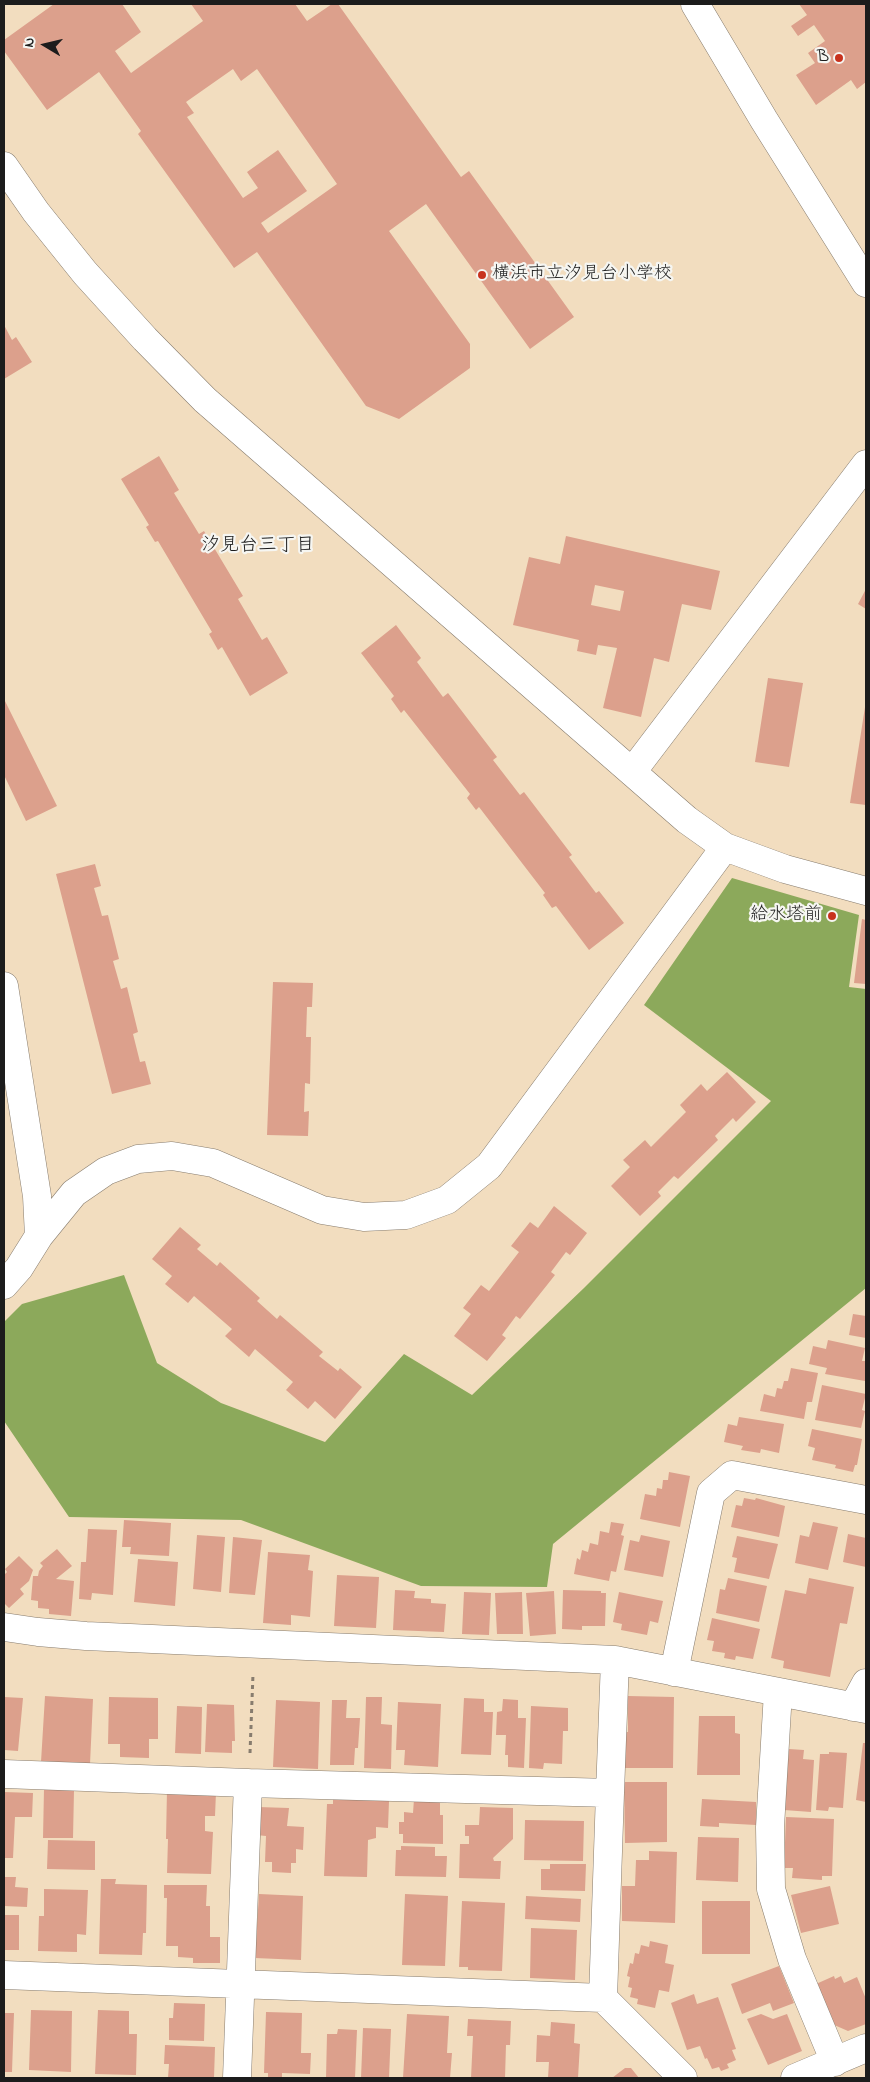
<!DOCTYPE html>
<html>
<head>
<meta charset="utf-8">
<style>
	body { margin:0 }
	#map { position:relative; width:870px; height:2082px; overflow:hidden; background:#f2ddbf; font-family:"Indie Flower",sans-serif }
	canvas { display:block }
	.frame { position:absolute; inset:0; border:5px solid #1c1c1c; pointer-events:none }
	.north { position:absolute; left:20px; top:20px; width:50px; height:50px; -webkit-text-stroke:4px #f6f6f2; paint-order:stroke; rotate:279deg; font-size:14px; font-weight:700; line-height:20px; text-align:center; color:#1c1c1c }
	.north::after { content:''; display:block; margin:auto; width:18px; height:22px; background:#1c1c1c; clip-path:polygon(50% 0,100% 100%,50% 72%,0 100%) }
</style>
</head>
<body>
<div id="map">
<canvas width="870" height="2082"></canvas>
<div class="frame"></div>
<div class="north">N</div>
</div>
<script>
const c = document.querySelector('canvas').getContext('2d');
c.lineJoin = 'round';
function fillPath(path, color) {
  c.fillStyle = color;
  c.fill(path, 'evenodd');
}
function poly(rows) {
  const path = new Path2D();
  for (const r of rows) {
    path.moveTo(r[0], r[1]);
    for (let i = 2; i < r.length; i += 2) path.lineTo(r[i], r[i + 1]);
  }
  return path;
}
function stroke(path, color, width, dash) {
  c.strokeStyle = color;
  c.lineWidth = width;
  c.lineCap = dash ? 'butt' : 'round';
  c.setLineDash(dash || []);
  c.stroke(path);
}
function label(font, color, halo, rows, align = 'center') {
  c.font = font + ' "Indie Flower","Klee One",sans-serif';
  c.lineWidth = 4.5;
  c.setLineDash([]);
  c.textBaseline = 'middle';
  c.strokeStyle = halo;
  c.fillStyle = color;
  for (const [text, x, y, turn = 0] of rows) {
    c.save();
    c.translate(x, y);
    c.rotate((+turn || 0) * Math.PI / 180);
    c.textAlign = isNaN(turn) ? turn : align;
    if (halo) c.strokeText(text, 0, 0);
    c.fillText(text, 0, 0);
    c.restore();
  }
}
const forest = poly([
	[732,878,859,915,849,987,866,989,866,1288,553,1544,547,1587,421,1586,241,1520,69,1517,4,1421,4,1322,22,1304,124,1275,157,1363,221,1403,325,1442,404,1354,472,1395,584,1288,771,1101,644,1005]
]);
const building = poly([
	[54,4,122,4,141,32,115,51,131,73,203,21,191,4,295,4,307,21,332,4,338,4,461,177,469,171,574,317,530,349,426,204,389,231,470,344,470,368,399,419,366,406,257,252,234,268,138,134,141,131,99,72,47,110,4,51,4,40],
	[233,69,241,81,257,69,337,184,268,233,261,223,307,191,278,150,247,172,258,188,243,198,187,117,194,113,186,102],
	[799,4,866,4,866,82,857,89,851,80,816,105,796,75,815,63,808,53,825,41,814,25,798,36,791,26,807,15],
	[4,325,12,340,16,337,32,362,4,379],
	[159,456,179,490,174,493,199,534,204,531,243,596,238,599,262,640,267,637,288,673,250,696,222,647,218,650,209,634,212,632,158,541,155,542,146,527,149,525,121,479],
	[566,536,720,571,711,610,682,604,669,662,654,658,641,717,603,708,617,648,598,645,596,655,577,651,579,640,513,625,529,557,560,564],
	[595,585,624,591,620,611,591,605],
	[866,589,866,609,858,604],
	[396,625,421,658,417,662,443,697,448,693,497,757,493,760,520,795,524,792,572,855,569,857,596,893,599,891,624,923,589,950,556,906,552,908,543,895,545,893,479,807,476,810,467,798,470,794,404,710,401,713,391,699,394,696,361,653],
	[768,678,803,683,789,767,755,762],
	[4,699,57,806,26,821,4,775],
	[865,707,866,707,866,805,850,803],
	[95,864,101,886,94,888,102,916,108,915,119,959,113,961,121,989,127,987,138,1032,133,1034,140,1062,145,1061,151,1084,112,1094,56,874],
	[862,919,866,920,866,984,854,983],
	[273,982,313,983,312,1007,307,1007,306,1037,311,1037,310,1084,305,1083,304,1112,309,1111,308,1136,267,1135],
	[727,1072,756,1102,736,1122,733,1118,715,1136,718,1140,678,1179,674,1176,658,1192,661,1196,640,1216,611,1186,630,1167,623,1160,645,1140,651,1147,686,1112,680,1105,701,1084,707,1091],
	[554,1206,587,1233,570,1255,566,1252,551,1272,555,1275,520,1319,516,1316,502,1335,506,1338,487,1361,454,1336,471,1314,463,1308,481,1285,489,1291,519,1252,511,1246,530,1222,538,1228],
	[180,1227,201,1245,197,1249,217,1266,220,1262,260,1298,257,1301,277,1319,280,1315,323,1352,319,1356,338,1371,340,1368,362,1387,335,1419,315,1401,308,1409,286,1390,293,1382,255,1349,249,1357,225,1336,232,1329,194,1296,188,1303,165,1284,172,1276,152,1259],
	[853,1314,866,1316,866,1338,849,1335],
	[828,1340,865,1348,862,1361,866,1361,865,1381,825,1374,827,1368,809,1364,813,1346,826,1349],
	[791,1368,818,1373,812,1402,807,1402,804,1419,760,1411,764,1394,775,1397,777,1388,782,1389,784,1381,788,1381],
	[822,1385,866,1394,862,1410,865,1411,861,1428,815,1420],
	[739,1417,784,1424,779,1453,761,1449,760,1453,741,1450,743,1446,724,1442,728,1424,737,1426],
	[812,1429,862,1439,857,1465,855,1465,853,1472,835,1468,836,1465,812,1460,815,1448,808,1446],
	[669,1472,690,1476,680,1527,640,1519,645,1494,656,1496,657,1488,662,1489,663,1480,668,1480],
	[744,1498,755,1500,756,1498,785,1506,779,1537,731,1527,736,1505,742,1506],
	[124,1520,171,1523,169,1556,130,1554,131,1547,122,1547],
	[611,1522,624,1524,621,1535,624,1536,616,1572,611,1571,609,1581,574,1574,577,1558,580,1560,582,1550,588,1552,590,1543,598,1545,600,1531,609,1533],
	[813,1522,838,1527,828,1570,795,1563,800,1535,809,1537],
	[88,1529,117,1530,113,1595,92,1593,91,1600,79,1599,81,1562,86,1562],
	[848,1534,866,1538,866,1567,843,1562],
	[197,1535,225,1537,221,1592,193,1589],
	[641,1535,670,1541,663,1577,624,1570,630,1540,639,1542],
	[737,1536,778,1544,769,1579,734,1572,737,1558,732,1557],
	[233,1537,262,1540,255,1595,229,1593],
	[57,1549,72,1566,56,1579,74,1581,71,1616,49,1614,49,1609,38,1608,38,1601,31,1600,33,1576,38,1576,39,1571,43,1566,40,1563],
	[268,1552,310,1555,308,1570,313,1571,310,1617,291,1615,291,1625,263,1623],
	[19,1556,33,1570,29,1581,20,1589,24,1594,9,1608,4,1603,4,1575,7,1572,5,1569],
	[138,1559,178,1562,175,1606,134,1602],
	[337,1575,379,1577,376,1628,334,1626],
	[728,1578,767,1586,759,1622,716,1613,720,1589,725,1590],
	[809,1578,854,1587,847,1624,840,1623,830,1677,783,1668,784,1661,771,1658,785,1590,806,1594],
	[395,1590,415,1591,414,1598,431,1599,431,1603,446,1604,444,1632,393,1630],
	[563,1590,601,1591,601,1593,606,1593,605,1626,582,1626,582,1630,562,1629],
	[554,1591,556,1634,530,1636,526,1593],
	[464,1592,491,1593,489,1635,462,1634],
	[522,1592,523,1634,497,1634,495,1593],
	[619,1592,663,1601,658,1623,650,1621,647,1635,621,1630,622,1624,613,1622],
	[712,1618,760,1629,753,1659,736,1656,735,1660,724,1658,725,1653,712,1651,714,1641,707,1640],
	[45,1696,93,1699,90,1764,41,1762],
	[628,1696,674,1697,673,1768,623,1768,624,1732,628,1732],
	[4,1697,23,1698,18,1751,4,1750],
	[109,1697,158,1698,158,1739,149,1739,149,1758,120,1757,120,1744,108,1744],
	[366,1697,382,1697,381,1724,392,1725,391,1769,364,1768],
	[464,1698,484,1699,484,1712,493,1712,491,1755,461,1754],
	[503,1699,518,1700,518,1718,526,1718,524,1768,508,1767,508,1755,505,1755,506,1735,496,1735,497,1712,502,1711],
	[276,1700,320,1702,318,1769,273,1767],
	[332,1700,347,1700,346,1718,360,1718,358,1748,355,1748,354,1765,330,1765],
	[398,1702,441,1704,438,1767,404,1765,405,1750,396,1750],
	[207,1704,234,1705,235,1741,232,1741,232,1753,205,1752],
	[177,1706,202,1707,201,1754,175,1753],
	[531,1706,568,1708,568,1731,563,1731,562,1764,544,1763,543,1769,529,1768],
	[699,1716,735,1716,735,1733,740,1734,740,1775,697,1775],
	[863,1743,866,1743,866,1802,856,1800],
	[789,1749,804,1750,803,1759,814,1760,811,1812,784,1810],
	[829,1752,847,1753,843,1808,829,1807,828,1811,816,1810,820,1754,829,1754],
	[624,1782,667,1782,667,1842,625,1843],
	[44,1789,74,1790,73,1838,43,1838],
	[167,1790,216,1792,215,1816,205,1816,205,1831,213,1832,211,1874,167,1873,168,1839,166,1839],
	[4,1792,33,1793,32,1817,15,1817,13,1858,4,1858],
	[333,1796,389,1801,388,1828,376,1827,376,1838,368,1840,367,1877,324,1876,327,1804,333,1804],
	[414,1799,440,1800,440,1815,443,1815,443,1844,403,1843,403,1834,399,1834,399,1822,404,1822,404,1812,413,1813],
	[702,1799,756,1802,756,1825,719,1823,719,1827,700,1826],
	[258,1807,289,1808,287,1826,304,1827,303,1850,296,1849,296,1863,291,1863,291,1873,272,1872,272,1862,265,1862,266,1836,256,1835],
	[480,1807,513,1808,513,1839,493,1858,494,1861,501,1861,500,1879,459,1878,460,1844,469,1844,469,1836,465,1836,465,1825,479,1825],
	[786,1817,834,1819,832,1876,822,1876,822,1880,792,1878,793,1868,784,1868],
	[525,1820,584,1821,583,1861,524,1860],
	[698,1837,739,1838,738,1882,696,1880],
	[48,1840,95,1841,95,1870,47,1869],
	[401,1846,435,1847,435,1856,447,1856,446,1877,395,1876,396,1850,401,1850],
	[649,1851,677,1852,675,1923,622,1921,622,1886,635,1886,636,1860,649,1860],
	[550,1864,586,1864,585,1891,541,1890,541,1869,550,1869],
	[4,1877,16,1877,15,1887,28,1888,27,1907,4,1906],
	[101,1879,116,1879,115,1884,147,1885,146,1933,143,1933,142,1955,99,1954],
	[164,1885,207,1885,206,1906,210,1906,210,1937,220,1937,220,1963,193,1963,193,1958,178,1957,178,1946,166,1946,167,1898,164,1898],
	[830,1886,839,1924,801,1933,791,1895],
	[44,1889,88,1890,86,1935,77,1934,77,1952,38,1951,39,1916,44,1916],
	[259,1894,303,1896,301,1960,255,1958],
	[405,1894,448,1896,445,1966,402,1965],
	[526,1896,581,1899,580,1922,525,1919],
	[462,1901,505,1903,502,1971,468,1970,468,1967,459,1967],
	[702,1901,750,1901,750,1954,702,1954],
	[4,1915,19,1915,19,1950,4,1950],
	[531,1928,577,1930,575,1980,530,1978],
	[650,1941,668,1945,665,1963,674,1965,669,1992,659,1990,655,2008,637,2004,638,1999,630,1997,632,1988,628,1987,630,1977,627,1976,630,1963,633,1964,635,1953,639,1954,641,1945,649,1947],
	[779,1966,794,2003,773,2011,770,2003,742,2014,731,1984],
	[834,1976,835,1979,841,1976,844,1983,857,1977,866,1999,866,2024,848,2031,832,2024,816,1984],
	[694,1994,697,2004,718,1997,736,2049,732,2050,736,2060,727,2064,729,2068,721,2071,719,2067,712,2069,707,2058,705,2059,700,2046,687,2050,671,2003],
	[174,2003,205,2004,204,2041,169,2040,169,2018,173,2018],
	[31,2010,72,2011,71,2072,29,2070],
	[98,2010,129,2011,129,2034,137,2034,136,2075,95,2074],
	[266,2012,302,2013,301,2053,311,2053,310,2074,282,2073,282,2078,268,2078,268,2073,264,2073],
	[4,2013,14,2013,12,2072,4,2072],
	[407,2014,449,2016,447,2053,452,2053,450,2078,403,2078],
	[761,2014,773,2019,787,2014,802,2051,768,2065,747,2019],
	[468,2019,511,2021,510,2045,506,2045,505,2078,471,2078,473,2036,467,2036],
	[551,2022,575,2024,574,2043,580,2044,578,2078,548,2078,549,2062,536,2062,537,2035,550,2036],
	[363,2028,391,2029,389,2078,361,2078],
	[338,2029,357,2030,355,2078,326,2078,327,2034,337,2034],
	[165,2045,215,2047,214,2078,168,2078,169,2064,164,2064],
	[625,2068,631,2068,639,2078,612,2078]
]);
const path = poly([
	[250,1753,253,1674]
]);
const minor = poly([
	[695,4,764,120,866,283],
	[4,166,36,212,85,273,145,339,205,400,687,820,725,847,785,869,866,891],
	[632,772,866,464],
	[4,986,37,1196,39,1236],
	[4,1285,19,1268,39,1236,74,1193,106,1171,138,1159,172,1156,213,1163,322,1210,364,1217,406,1215,447,1200,489,1166,725,847],
	[4,1627,38,1632,86,1636,615,1660,866,1709],
	[674,1672,711,1493,732,1475,866,1500],
	[778,1692,770,1827,771,1889,792,1959,835,2062],
	[853,1707,866,1683],
	[4,1774,248,1783],
	[610,1793,615,1660],
	[4,1975,603,1998,683,2078],
	[237,2078,248,1783,610,1793,603,1998],
	[795,2078,866,2048]
]);
const markers = [
	[839,58,5,"#c8321e"],
	[482,275,5,"#c8321e"],
	[832,916,5,"#c8321e"]
];
const poiNames = [
	["B",829,58],
	["横浜市立汐見台小学校",492,275,"left"],
	["給水塔前",822,916]
];
const neighbourhoodNames = [
	["汐見台三丁目",258,547]
];
fillPath(forest, '#8ca95b');
fillPath(building, '#dca08c');
stroke(minor, '#877c6e', 29);
stroke(path, '#877c6e', 3, [4, 4]);
stroke(minor, '#fff', 28);
for (const [x, y, r, color] of markers) {
  const dot = new Path2D();
  dot.arc(x, y, r, 0, 2 * Math.PI);
  c.fillStyle = color;
  c.fill(dot);
  stroke(dot, '#f6f6f2', 2);
}
label('18px', '#1c1c1c', '#f6f6f2', poiNames, 'right');
label('19px', '#1c1c1c', '#f6f6f2', neighbourhoodNames);
</script>
</body>
</html>
